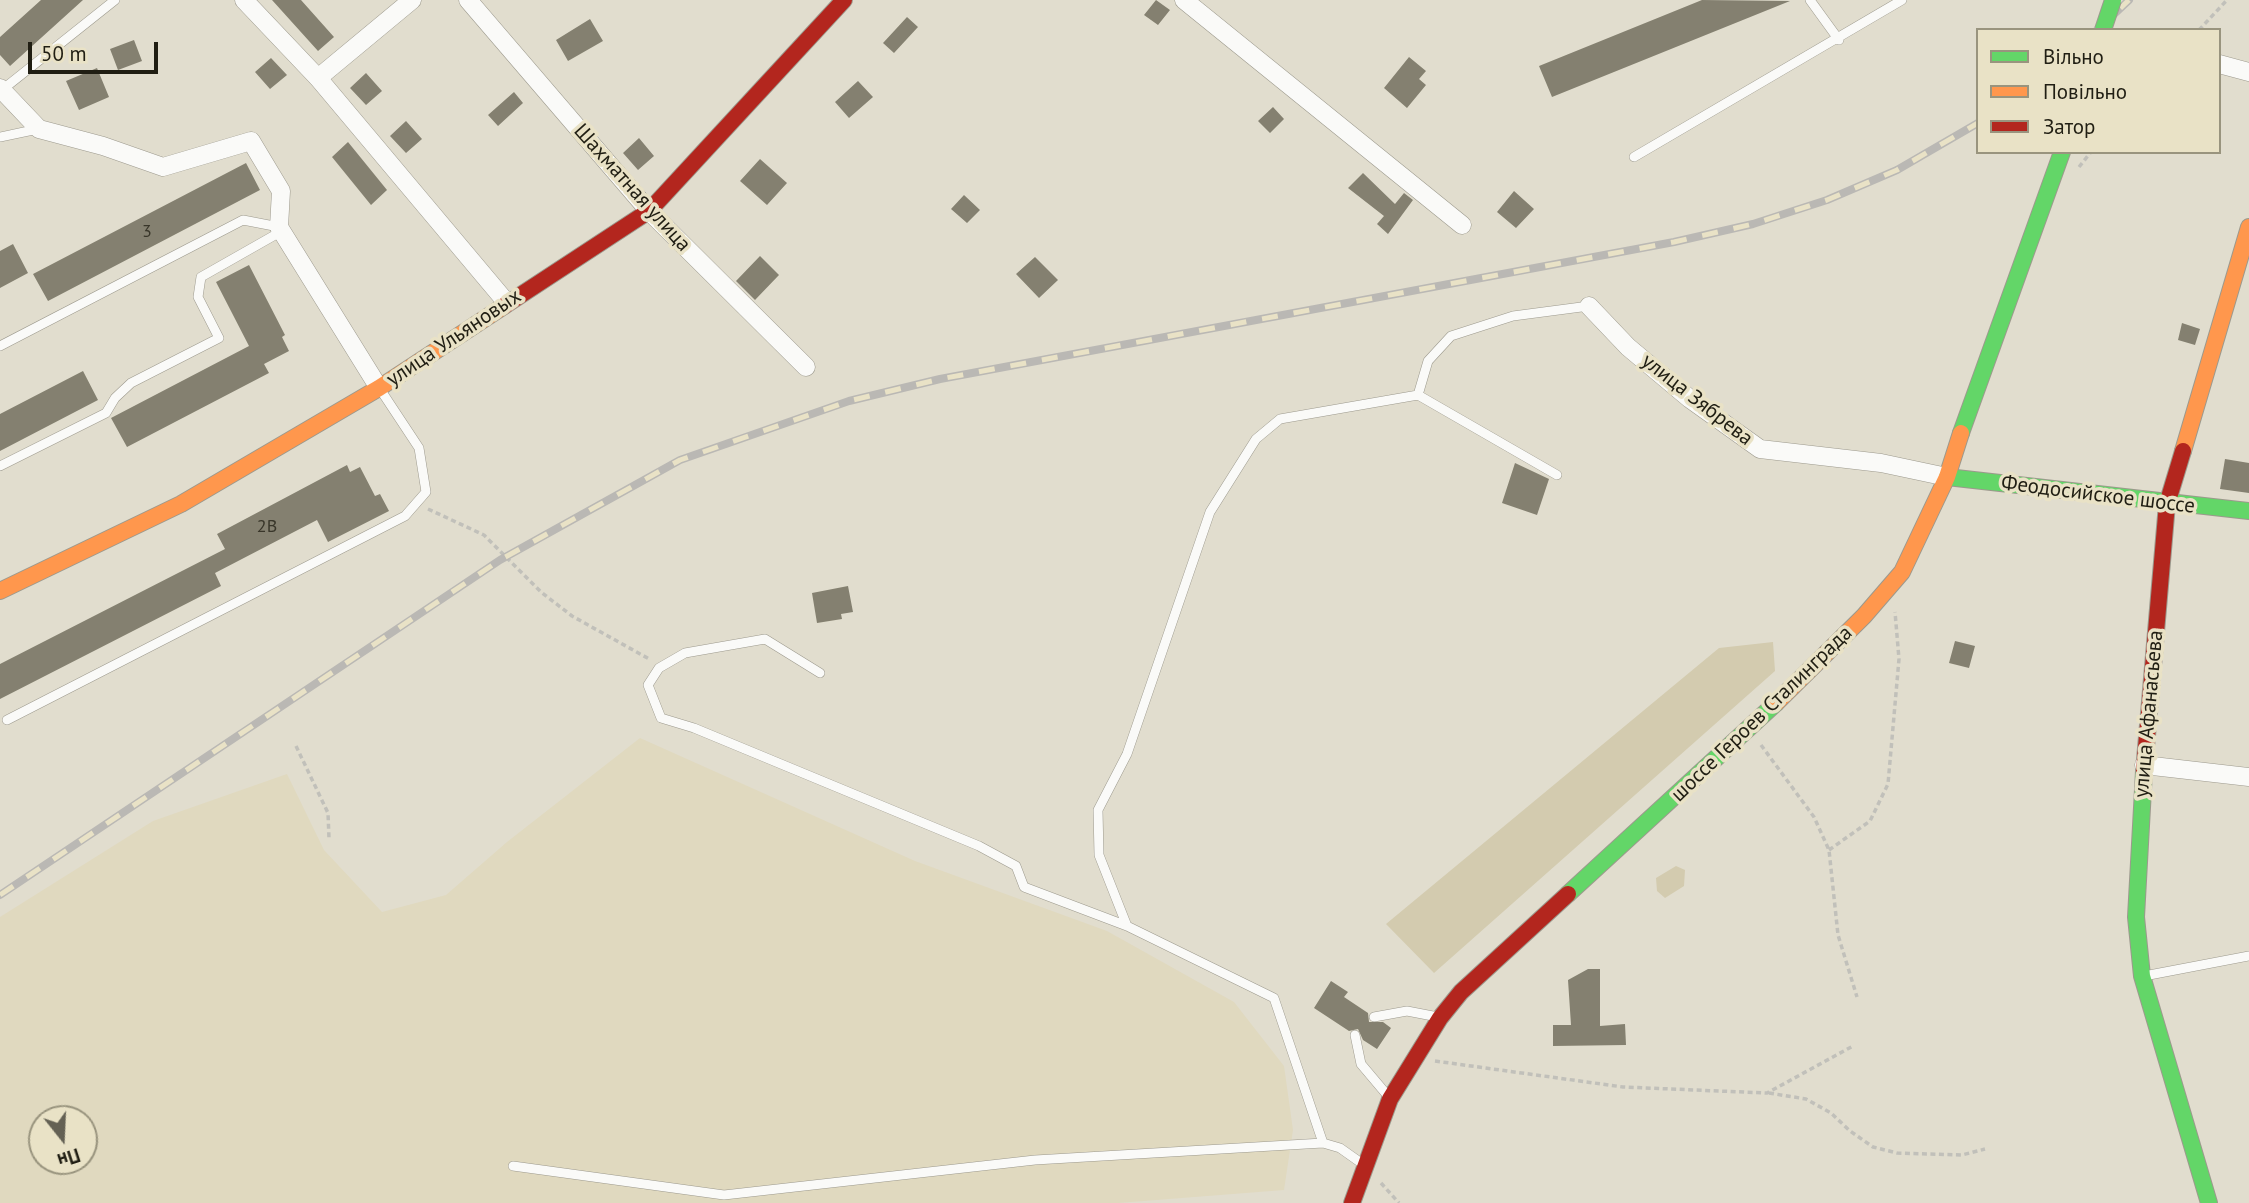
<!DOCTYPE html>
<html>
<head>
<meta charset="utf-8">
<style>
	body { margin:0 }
	#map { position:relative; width:2249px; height:1203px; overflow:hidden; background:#e1ddce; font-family:"PT Sans",sans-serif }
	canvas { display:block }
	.legend { position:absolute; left:1976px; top:28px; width:245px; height:126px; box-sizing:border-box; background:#e9e2c6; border:2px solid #99947e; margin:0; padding:9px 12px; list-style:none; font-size:21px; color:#201e13 }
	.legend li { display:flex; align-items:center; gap:14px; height:35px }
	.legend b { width:35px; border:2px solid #99947e }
	.north { position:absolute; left:28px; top:1105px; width:70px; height:70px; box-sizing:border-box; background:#e9e2c6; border:2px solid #99947e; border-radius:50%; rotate:162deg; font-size:19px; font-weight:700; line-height:28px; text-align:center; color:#201e13 }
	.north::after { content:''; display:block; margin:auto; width:24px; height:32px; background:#646154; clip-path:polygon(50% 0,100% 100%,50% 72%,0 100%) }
	.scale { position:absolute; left:28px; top:42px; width:130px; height:32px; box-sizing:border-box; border:4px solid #201e13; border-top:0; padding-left:9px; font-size:21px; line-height:24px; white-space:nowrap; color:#201e13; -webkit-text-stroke:5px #e9e2c6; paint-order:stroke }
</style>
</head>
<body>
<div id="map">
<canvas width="2249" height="1203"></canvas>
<ul class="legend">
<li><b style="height:9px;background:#63d668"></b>Вільно</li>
<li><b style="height:9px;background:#ff974d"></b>Повільно</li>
<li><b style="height:9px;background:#b3261e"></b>Затор</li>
</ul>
<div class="north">Пн</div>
<div class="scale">50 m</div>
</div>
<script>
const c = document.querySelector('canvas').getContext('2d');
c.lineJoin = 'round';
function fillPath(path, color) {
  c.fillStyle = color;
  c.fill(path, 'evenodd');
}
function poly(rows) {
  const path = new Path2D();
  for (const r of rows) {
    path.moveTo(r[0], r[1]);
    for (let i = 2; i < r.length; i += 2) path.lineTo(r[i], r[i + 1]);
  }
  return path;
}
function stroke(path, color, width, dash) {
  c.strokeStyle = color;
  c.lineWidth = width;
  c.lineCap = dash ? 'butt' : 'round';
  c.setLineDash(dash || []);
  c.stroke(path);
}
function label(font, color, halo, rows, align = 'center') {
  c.font = font + ' "PT Sans",sans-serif';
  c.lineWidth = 7;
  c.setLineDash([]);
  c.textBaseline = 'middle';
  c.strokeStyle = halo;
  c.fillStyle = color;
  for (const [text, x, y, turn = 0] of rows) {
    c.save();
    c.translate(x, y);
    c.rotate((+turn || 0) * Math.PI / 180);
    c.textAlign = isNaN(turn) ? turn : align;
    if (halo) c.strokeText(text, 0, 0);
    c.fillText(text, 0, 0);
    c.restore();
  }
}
const built = poly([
	[640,738,915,861,1107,931,1234,1002,1284,1066,1293,1130,1284,1190,1118,1203,0,1203,0,917,153,821,287,774,324,850,382,912,446,895,507,842],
	[42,1119,84,1119,84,1161,42,1161]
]);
const green = poly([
	[1773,642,1775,671,1434,973,1386,924,1719,648],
	[1676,866,1685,870,1684,886,1665,898,1657,891,1656,878]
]);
const building = poly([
	[41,0,83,0,10,66,0,55,0,37],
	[272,0,301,0,334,37,318,51],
	[1156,0,1170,10,1158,25,1144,15],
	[1702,0,1790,1,1552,97,1539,66],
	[907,17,918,27,894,53,883,43],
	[590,19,603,41,568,61,556,40],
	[134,40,142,61,118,70,110,49],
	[1409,57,1426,71,1419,79,1426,85,1407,108,1384,88],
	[271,58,287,75,270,89,255,72],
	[97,68,109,97,79,110,66,81],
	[366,73,382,91,366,105,350,88],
	[858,81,873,97,849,118,835,102],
	[514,92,523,103,498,126,488,115],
	[1273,107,1284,119,1270,133,1258,121],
	[406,121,422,139,406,153,390,136],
	[639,138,654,156,638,170,623,153],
	[348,142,387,190,371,205,332,157],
	[760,159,787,183,767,205,740,181],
	[246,163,260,190,48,301,33,274],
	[1363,173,1395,204,1404,193,1413,200,1388,234,1377,224,1384,216,1348,188],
	[1514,191,1534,209,1516,228,1497,212],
	[964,195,980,210,967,223,951,209],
	[13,244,28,273,0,288,0,251],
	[760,256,779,275,755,300,736,281],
	[1035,257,1058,280,1039,298,1016,274],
	[249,265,285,335,282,337,289,351,264,364,269,373,127,447,111,418,249,346,216,282],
	[2182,323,2200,329,2195,345,2178,340],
	[83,371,98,400,0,451,0,414],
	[2225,459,2249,463,2249,493,2220,489],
	[1515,463,1549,479,1537,515,1502,503],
	[347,465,350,472,360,467,375,496,380,494,389,511,328,542,317,520,215,573,221,586,0,699,0,664,225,549,217,534],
	[848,586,853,612,841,614,842,619,817,623,812,593],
	[1955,641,1975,646,1969,668,1949,663],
	[1588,969,1600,969,1600,1026,1625,1024,1626,1045,1553,1046,1553,1025,1571,1025,1568,980],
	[1331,981,1348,992,1344,997,1368,1013,1369,1022,1383,1022,1391,1028,1377,1049,1363,1040,1358,1029,1349,1031,1314,1008]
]);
const path = poly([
	[2199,30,2227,0],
	[2079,167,2091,152],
	[428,509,484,535,541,592,572,616,651,660],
	[1761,745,1814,817,1829,850,1838,935,1857,997],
	[296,746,328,813,329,838],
	[1829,850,1870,821,1888,784,1899,659,1895,612],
	[1435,1061,1623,1087,1767,1093,1853,1046],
	[1769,1093,1806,1099,1831,1113,1850,1131,1873,1147,1897,1153,1962,1155,1985,1149],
	[1381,1183,1399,1203]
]);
const lane = poly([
	[1810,0,1839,40],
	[2,90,115,0],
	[0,137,38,129],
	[1634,157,1902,0],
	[0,346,243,220,279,227],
	[0,466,106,413,115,398,131,383,219,338,198,297,201,277,282,231],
	[1557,475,1418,395,1428,361,1451,336,1513,316,1589,306],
	[820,673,765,639,685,653,659,668,648,685,661,718,694,728,979,846,1016,866,1024,887,1127,926,1274,998,1323,1143],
	[7,720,405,516,426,492,419,448,380,389],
	[1127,926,1099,855,1098,810,1127,754,1210,512,1256,439,1280,419,1418,395],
	[2144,976,2249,956],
	[1374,1017,1407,1011,1438,1017],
	[1355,1035,1361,1064,1388,1096],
	[513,1166,724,1195,1035,1160,1323,1143,1340,1148,1364,1165]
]);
const street = poly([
	[244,0,318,78,507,303],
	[468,0,649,211,806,367],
	[1184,0,1462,225],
	[2219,64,2249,72],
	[318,78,412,0],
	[0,88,39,129,103,146,163,167,251,141,281,191,279,227,379,388],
	[1589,306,1628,347,1690,399,1760,449,1881,463,1947,477],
	[2144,765,2249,777]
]);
const fast = poly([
	[1961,433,2062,152],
	[1947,477,2249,511],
	[2144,771,2136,917,2142,976,2209,1203],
	[1568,894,1776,703]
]);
const slow = poly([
	[2183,451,2249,227],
	[0,591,181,504,379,388,504,306],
	[1776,703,1864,616,1902,572,1947,477,1961,433]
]);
const jam = poly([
	[504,306,649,211,844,0],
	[2144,771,2167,504,2183,451],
	[1352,1203,1390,1099,1440,1018,1461,992,1568,894]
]);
const rail = poly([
	[2097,30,2129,0],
	[0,895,500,560,680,460,849,401,940,379,1674,242,1753,224,1827,200,1897,170,1978,123]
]);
const fastBridge = poly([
	[2103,30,2113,0]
]);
const numberNames = [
	["3",147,232],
	["2В",267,527]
];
const streetNames = [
	["Шахматная улица",632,188,48],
	["улица Ульяновых",454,338,-34],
	["улица Зябрева",1697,400,38],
	["Феодосийское шоссе",2098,495,7],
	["шоссе Героев Сталинграда",1762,714,-44],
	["улица Афанасьева",2149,714,-85]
];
fillPath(built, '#e0d9bf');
fillPath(green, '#d3cbaf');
fillPath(building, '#848070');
stroke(lane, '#9c998d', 10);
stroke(street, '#9c998d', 19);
stroke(fast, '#9c998d', 18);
stroke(slow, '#9c998d', 18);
stroke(jam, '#9c998d', 18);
stroke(path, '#c1c0ba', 3.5, [5, 3.5]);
stroke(lane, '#fafaf8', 9);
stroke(street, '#fafaf8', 18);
stroke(fast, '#63d668', 16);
stroke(slow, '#ff974d', 16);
stroke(jam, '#b3261e', 16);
stroke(rail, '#bab8b4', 8);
stroke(rail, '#e9e2c6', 5, [16]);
stroke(fastBridge, '#9c998d', 18, []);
stroke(fastBridge, '#63d668', 16);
label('18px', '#39362a', null, numberNames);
label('21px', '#201e13', '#e9e2c6', streetNames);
</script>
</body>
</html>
